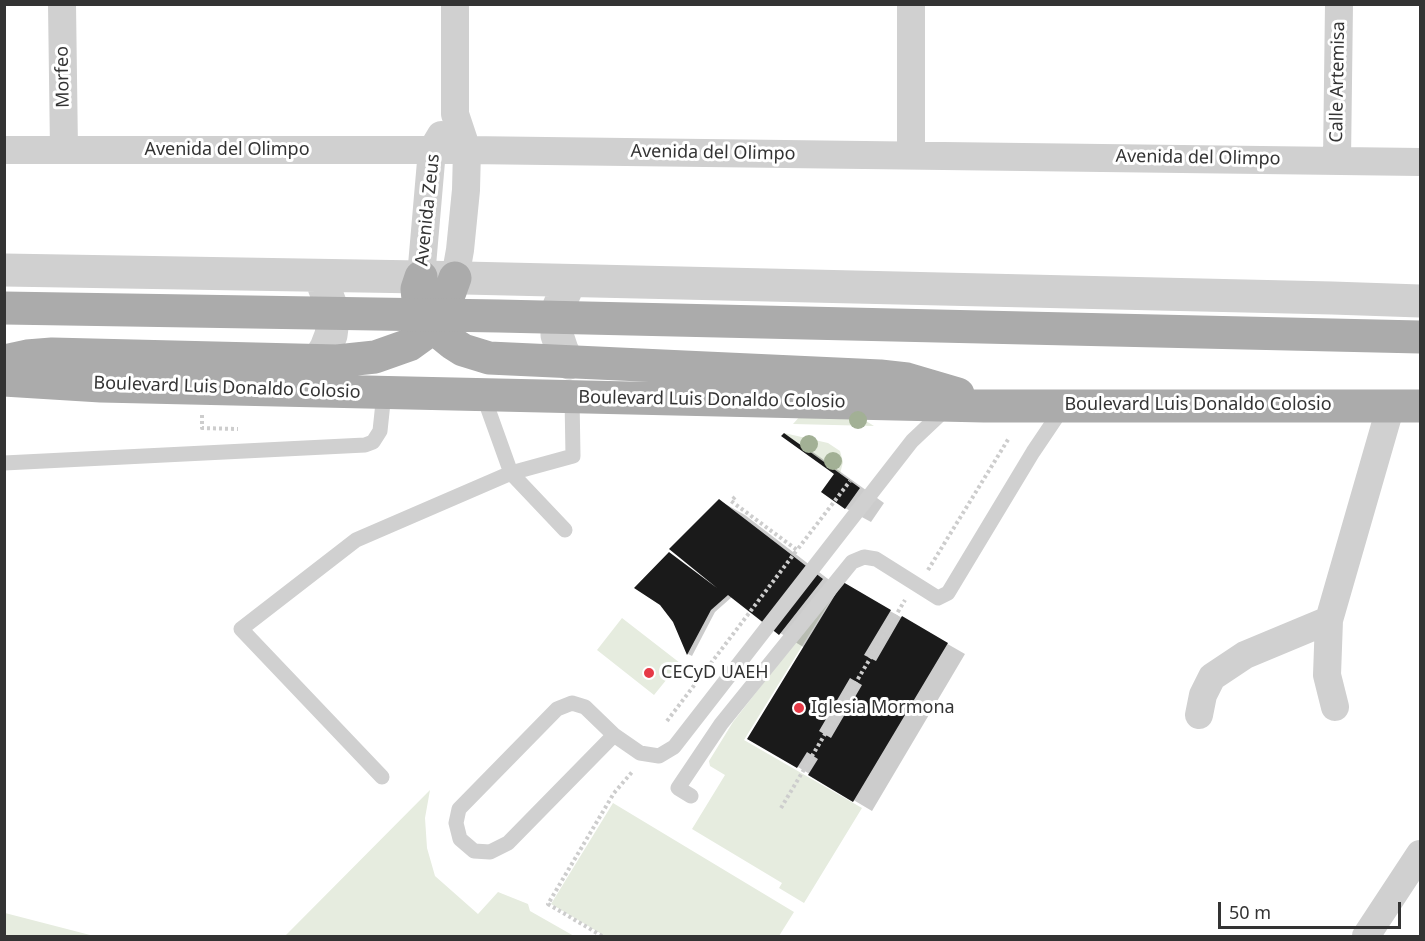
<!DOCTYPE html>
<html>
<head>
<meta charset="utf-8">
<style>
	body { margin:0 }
	#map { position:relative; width:1425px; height:941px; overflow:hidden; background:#fff; font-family:"Noto Sans",sans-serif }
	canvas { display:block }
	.frame { position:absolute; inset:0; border:6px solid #333; pointer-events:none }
	.scale { position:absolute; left:1218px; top:902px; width:183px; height:27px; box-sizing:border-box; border:3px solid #333; border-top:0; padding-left:8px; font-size:18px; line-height:21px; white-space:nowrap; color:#333; -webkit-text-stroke:4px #fff; paint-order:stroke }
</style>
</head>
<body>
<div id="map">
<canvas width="1425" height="941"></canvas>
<div class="frame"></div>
<div class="scale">50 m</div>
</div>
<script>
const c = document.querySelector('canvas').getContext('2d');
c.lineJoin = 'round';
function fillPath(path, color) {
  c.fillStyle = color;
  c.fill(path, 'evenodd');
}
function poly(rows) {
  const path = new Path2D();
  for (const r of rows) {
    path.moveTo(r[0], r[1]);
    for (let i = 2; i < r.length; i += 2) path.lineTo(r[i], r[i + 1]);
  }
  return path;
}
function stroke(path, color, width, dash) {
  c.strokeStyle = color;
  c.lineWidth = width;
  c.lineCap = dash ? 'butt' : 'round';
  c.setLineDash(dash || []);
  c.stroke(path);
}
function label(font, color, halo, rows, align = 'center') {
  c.font = font + ' "Noto Sans",sans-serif';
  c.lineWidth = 6;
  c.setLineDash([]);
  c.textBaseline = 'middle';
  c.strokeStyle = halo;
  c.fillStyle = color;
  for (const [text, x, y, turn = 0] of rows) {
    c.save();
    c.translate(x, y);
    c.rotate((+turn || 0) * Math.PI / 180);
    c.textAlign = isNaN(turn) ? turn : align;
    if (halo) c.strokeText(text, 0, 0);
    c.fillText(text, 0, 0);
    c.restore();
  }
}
const green = poly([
	[801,415,858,416,874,426,793,424],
	[784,433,828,443,840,451,843,462,840,474],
	[841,583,744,740,862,808,804,903,779,888,782,883,692,829,725,775,710,766,709,761,733,722],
	[622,618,680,663,654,695,597,650],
	[430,790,425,818,427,848,435,876,478,914,498,892,528,904,530,911,574,936,285,936],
	[613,803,794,912,779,936,605,936,551,904],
	[4,913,5,913,94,936,5,936]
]);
const shadow = poly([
	[784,435,810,450,884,503,871,522,845,508,836,474],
	[720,501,745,515,841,589,843,584,965,654,872,811,749,738,805,648,780,633,732,597,715,612,692,656,688,654,674,621,719,590]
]);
const building = poly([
	[784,433,860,488,845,509,821,492,834,474,781,436],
	[719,499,823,579,779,635,728,595,711,610,687,655,673,622,660,605,634,588,669,552,717,588,669,549],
	[843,582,891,610,864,655,876,661,902,616,948,643,853,802,808,775,818,759,807,752,797,768,747,739],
	[850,678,862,685,831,738,819,731]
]);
const path = poly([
	[202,415,202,428,238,429],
	[735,497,731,501,797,550,850,481],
	[928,570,1009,438],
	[667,721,797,550],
	[781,808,905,600],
	[602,936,548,904,614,793,632,772]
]);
const service = poly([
	[483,395,511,473,565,530],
	[4,463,365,445,373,442,380,431,384,393],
	[614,735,508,843,490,852,474,851,460,839,456,823,459,809,557,709,572,703,585,707,614,735,640,753,659,756,674,747,912,441,948,407],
	[382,777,241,629,356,540,511,473,573,456,572,397],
	[691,796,678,788,721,724,852,562,864,557,876,559,938,598,948,593,1033,452,1064,406]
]);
const minor = poly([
	[62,4,64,150],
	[455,4,455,114,467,150,466,190,460,250,455,278],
	[911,4,911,155],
	[4,150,467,150,1420,162],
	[1337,160,1339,4],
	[421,277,432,150,441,135],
	[1335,707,1327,675,1329,620,1391,405],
	[1199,715,1203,695,1212,677,1245,655,1329,620],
	[1366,936,1420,854]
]);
const tertiary = poly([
	[4,270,421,277,1332,298,1420,301],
	[566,290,559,306,557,320,557,335,562,350,569,363],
	[318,361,326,348,331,335,333,320,332,308,324,287]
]);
const primary = poly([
	[421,277,417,289,418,299,427,319,441,334,452,343,463,350,489,358,880,376,907,379,958,394],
	[4,361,27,356,52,354,337,361,375,357,409,345,427,332,442,314,455,278],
	[4,380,101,386,984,406,1420,406]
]);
const primaryBridge = poly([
	[4,308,499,316,1420,337]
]);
const trees = [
	[858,420],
	[809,444],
	[833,461]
];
const markers = [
	[649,673,6,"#e63946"],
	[799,708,6,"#e63946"]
];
const streetNames = [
	["Morfeo",63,77,-91],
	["Calle Artemisa",1338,82,-89],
	["Avenida del Olimpo",227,150],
	["Avenida del Olimpo",713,153,1],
	["Avenida del Olimpo",1198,158,1],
	["Avenida Zeus",428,210,-84],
	["Boulevard Luis Donaldo Colosio",227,388,2],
	["Boulevard Luis Donaldo Colosio",712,400,1],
	["Boulevard Luis Donaldo Colosio",1198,405]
];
const poiNames = [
	["CECyD UAEH",661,673],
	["Iglesia Mormona",811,708]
];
fillPath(green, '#e6ecdf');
fillPath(shadow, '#0003');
fillPath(building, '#1a1a1a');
stroke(path, '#cdcdcd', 4, [3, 3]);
stroke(service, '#d0d0d0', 15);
stroke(minor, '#d0d0d0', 28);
stroke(tertiary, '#d0d0d0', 33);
stroke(primary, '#ababab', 33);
stroke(primaryBridge, '#ababab', 33);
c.fillStyle = '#a2b095';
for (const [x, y] of trees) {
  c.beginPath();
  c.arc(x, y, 9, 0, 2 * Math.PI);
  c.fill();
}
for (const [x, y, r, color] of markers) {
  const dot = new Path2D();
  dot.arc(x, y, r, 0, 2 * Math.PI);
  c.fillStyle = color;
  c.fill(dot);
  stroke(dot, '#fff', 2);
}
label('18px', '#333', '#fff', streetNames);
label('18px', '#333', '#fff', poiNames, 'left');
</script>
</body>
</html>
